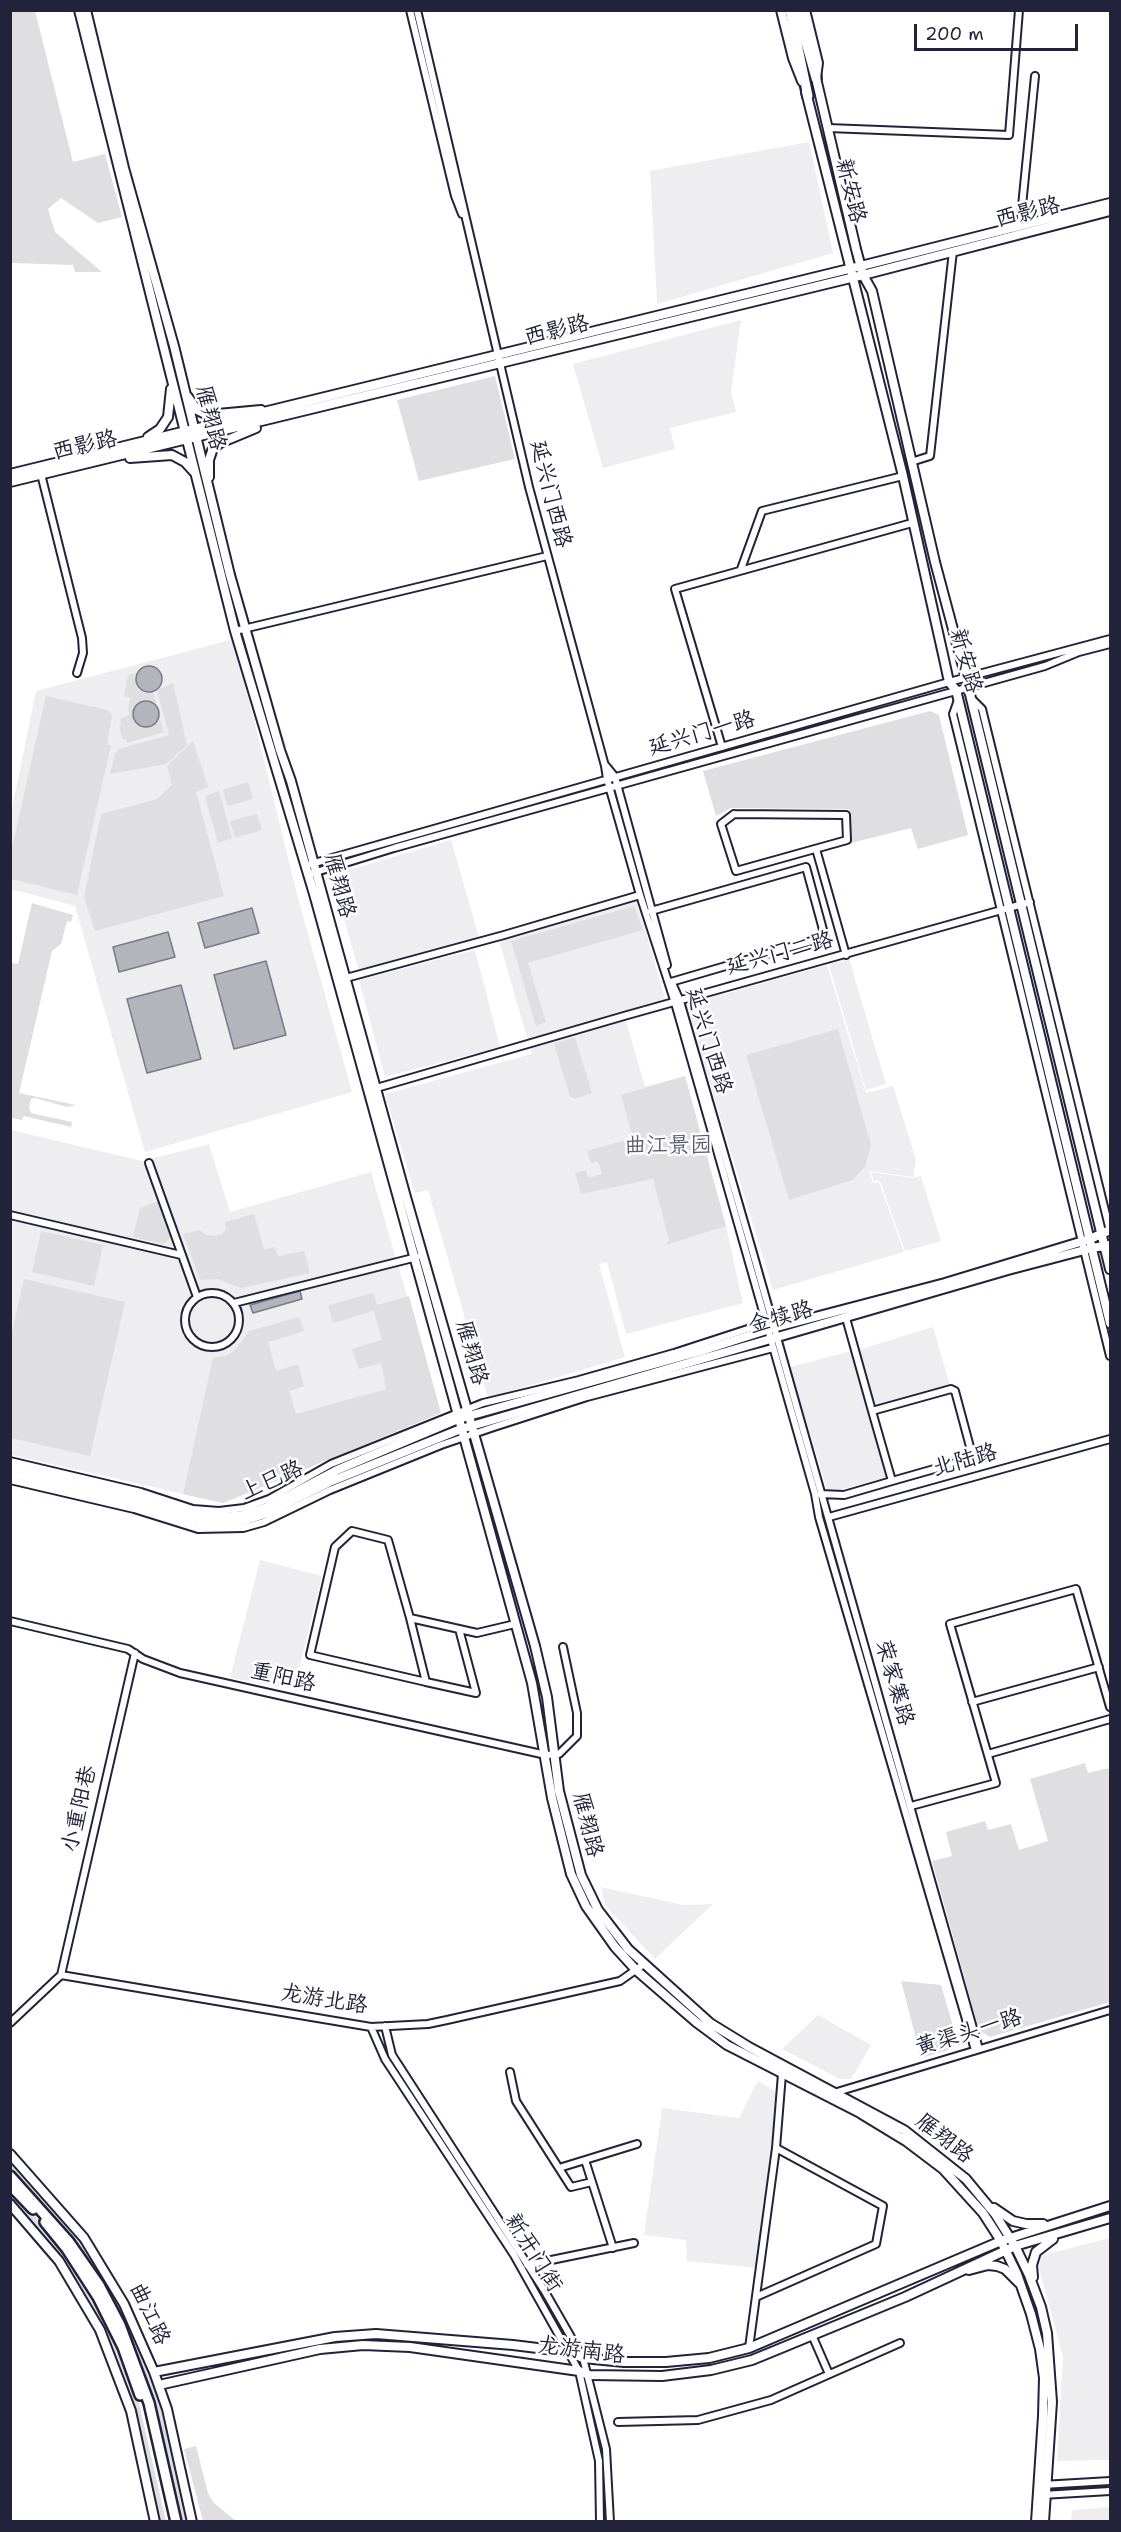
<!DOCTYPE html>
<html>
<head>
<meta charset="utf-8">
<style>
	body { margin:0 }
	#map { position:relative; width:1121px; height:2532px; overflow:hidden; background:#fff; font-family:"Shantell Sans",sans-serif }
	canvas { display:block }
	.frame { position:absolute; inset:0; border:12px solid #22223b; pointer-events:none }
	.scale { position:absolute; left:914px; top:24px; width:164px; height:27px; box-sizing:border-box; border:3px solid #22223b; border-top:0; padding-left:8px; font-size:18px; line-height:21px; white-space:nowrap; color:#22223b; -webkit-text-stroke:4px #fff; paint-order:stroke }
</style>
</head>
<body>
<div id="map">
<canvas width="1121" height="2532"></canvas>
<div class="frame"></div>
<div class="scale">200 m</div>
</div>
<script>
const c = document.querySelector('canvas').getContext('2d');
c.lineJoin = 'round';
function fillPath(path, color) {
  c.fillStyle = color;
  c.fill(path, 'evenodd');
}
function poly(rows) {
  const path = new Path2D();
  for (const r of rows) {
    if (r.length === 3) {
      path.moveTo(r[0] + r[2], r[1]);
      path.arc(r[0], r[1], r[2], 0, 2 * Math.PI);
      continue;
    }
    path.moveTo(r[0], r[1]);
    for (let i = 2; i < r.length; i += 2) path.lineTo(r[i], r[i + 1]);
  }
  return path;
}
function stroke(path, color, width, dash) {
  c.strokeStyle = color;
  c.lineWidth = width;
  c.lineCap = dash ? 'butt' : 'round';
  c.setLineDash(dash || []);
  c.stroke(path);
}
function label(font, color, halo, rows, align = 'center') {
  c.font = font + ' "Shantell Sans","LXGW WenKai TC",sans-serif';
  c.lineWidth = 5;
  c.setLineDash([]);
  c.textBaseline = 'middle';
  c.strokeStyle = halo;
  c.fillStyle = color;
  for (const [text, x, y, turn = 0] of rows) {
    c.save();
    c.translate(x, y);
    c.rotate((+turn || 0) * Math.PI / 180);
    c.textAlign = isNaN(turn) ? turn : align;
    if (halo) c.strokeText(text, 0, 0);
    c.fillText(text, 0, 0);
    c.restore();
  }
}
const built = poly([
	[809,142,833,253,657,304,650,171],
	[741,320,731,392,736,412,670,428,675,449,603,468,573,364],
	[234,639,298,898,352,1092,145,1152,75,906,11,889,11,813,36,691],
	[451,840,479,937,359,971,331,875],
	[636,898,666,1002,624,1014,645,1087,685,1076,726,1226,743,1303,626,1334,607,1262,599,1264,625,1357,488,1398,428,1190,415,1193,385,1094,532,1054,498,937],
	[475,950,500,1047,385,1077,359,980],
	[849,959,886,1084,866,1090,829,965],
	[827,965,866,1093,893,1086,916,1160,913,1177,869,1171,873,1183,879,1182,904,1252,773,1290,686,1005],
	[11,1130,142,1161,209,1144,230,1212,371,1172,441,1413,223,1503,11,1455],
	[871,1172,913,1178,921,1176,941,1241,905,1251,880,1181,874,1181],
	[933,1327,950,1385,874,1407,858,1350],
	[851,1351,891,1476,828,1493,790,1367],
	[260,1560,322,1576,294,1689,230,1678],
	[601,1887,683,1905,713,1904,655,1959,605,1905],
	[818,2015,871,2045,851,2079,840,2079,782,2049],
	[758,2081,780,2094,758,2268,687,2261,686,2240,644,2235,662,2108,739,2118],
	[1110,2238,1110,2460,1057,2461,1063,2357,1036,2257],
	[1110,2507,1110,2521,1071,2521,1072,2510]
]);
const green = poly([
	[11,10,35,11,73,162,105,154,122,217,98,223,61,198,48,209,55,232,102,272,75,272,73,265,11,263],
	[495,376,515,459,419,481,397,400],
	[134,673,138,689,144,693,153,692,157,705,147,700,140,702,134,709,134,719,141,726,149,727,156,723,159,715,164,732,127,743,126,739,123,740,119,726,122,725,120,719,129,715,128,709,130,698,124,696,128,675],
	[173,683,187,745,166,764,110,774,115,754,119,749,169,735,157,690],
	[46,696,108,710,112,716,107,744,111,745,77,895,11,879,11,852],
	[930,711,939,715,968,835,918,849,911,828,851,843,849,809,731,808,716,816,703,771],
	[193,741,208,787,196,792,224,896,95,931,84,897,101,814,157,799,172,785,167,766],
	[248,782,253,799,227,806,223,790],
	[219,791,232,838,218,843,205,796],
	[257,814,262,830,235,838,230,821],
	[32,903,73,915,71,922,67,921,61,944,52,951,19,1093,76,1105,67,1107,35,1098,31,1099,29,1107,31,1113,72,1122,71,1127,24,1116,22,1120,11,1118,11,963,18,964],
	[634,906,643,930,528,963,546,1022,536,1026,511,941],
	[838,1029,871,1145,865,1167,852,1180,789,1200,746,1055],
	[573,1038,575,1038,592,1093,574,1099,570,1096,554,1044],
	[685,1076,726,1226,666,1245,669,1240,653,1179,581,1194,575,1173,586,1170,588,1178,602,1174,599,1164,596,1161,591,1163,587,1151,633,1138,621,1095],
	[159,1201,170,1236,168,1241,163,1244,133,1237,140,1208],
	[254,1214,264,1250,274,1247,278,1256,304,1251,310,1273,241,1288,217,1279,200,1280,183,1234,200,1230,206,1235,216,1236,222,1234,226,1229,225,1222],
	[41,1231,103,1245,94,1286,32,1272],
	[24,1279,125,1302,90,1456,11,1438,11,1337],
	[373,1293,377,1305,409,1296,441,1413,223,1503,183,1494,213,1358,228,1355,236,1349,249,1331,299,1317,304,1331,268,1342,276,1371,298,1364,304,1386,289,1391,296,1414,386,1389,381,1363,359,1369,352,1349,382,1340,374,1311,333,1323,328,1305],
	[1085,1763,1088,1773,1108,1768,1110,1776,1110,2002,990,2037,979,2030,932,1861,952,1856,946,1832,985,1821,988,1830,1011,1824,1019,1850,1048,1841,1030,1779],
	[901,1981,941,1985,957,2040,952,2049,921,2058],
	[11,2160,63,2218,88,2249,123,2308,156,2389,188,2521,180,2521,158,2419,128,2334,82,2253,47,2209,11,2170],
	[11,2189,58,2242,98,2305,121,2352,139,2403,166,2521,160,2521,132,2403,104,2331,64,2263,37,2227,11,2199],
	[196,2446,208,2493,214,2503,236,2521,203,2521,184,2449]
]);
const water = poly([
	[149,679,13],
	[146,714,13],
	[252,908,259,933,205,948,198,923,252,908],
	[168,932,175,957,119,972,113,947,168,932],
	[266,961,286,1035,234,1049,214,975,266,961],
	[181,985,201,1059,147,1073,127,999,181,985],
	[300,1291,302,1299,253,1313,250,1305,300,1291]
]);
const minor = poly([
	[410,10,455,196,462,214],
	[417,10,529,487,605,766,607,779,640,895,675,1003,815,1494,819,1517,975,2050],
	[828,128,1009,135,1019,10],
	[1020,226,1035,76],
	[911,462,930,456,953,251],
	[41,474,82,638,83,653,77,673],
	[741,569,762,511,903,476],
	[235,631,547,556],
	[972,699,982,709,1110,1231],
	[958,700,953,714,1110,1356],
	[722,747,675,589,912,523],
	[606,766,615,777,667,965],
	[734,814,846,815,847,840,736,871,721,824,734,814],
	[816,849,846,955],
	[311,864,949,682,1110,639],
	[313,873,394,848,1045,666,1079,652,1110,644],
	[651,911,806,867,825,937,671,982],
	[346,978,504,935,640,895],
	[672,983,680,1001,753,1253,979,2049],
	[373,1089,624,1016,1030,902],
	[149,1163,197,1297],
	[10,1215,181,1255],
	[212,1320,27],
	[234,1303,417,1257],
	[846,1318,872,1411],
	[10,1461,141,1492,193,1509,219,1511,244,1508,269,1499,331,1464,483,1403,579,1380,674,1353,766,1323],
	[10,1480,134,1509,198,1529,243,1528,264,1522,330,1490,441,1445,494,1427,587,1397,773,1348],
	[820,1494,844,1495,892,1481,973,1458,955,1391,951,1389,872,1411,892,1481],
	[829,1517,1110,1439],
	[410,1618,426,1682,476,1693,459,1629],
	[10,1621,128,1649,143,1659,180,1673,546,1755,559,1754,577,1736,577,1713,563,1647],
	[426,1682,310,1655,335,1547,352,1531,388,1540,410,1618,477,1633,515,1624],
	[972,1702,1099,1667],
	[988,1754,1110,1719],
	[911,1806,996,1783,950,1624,1076,1589,1110,1707],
	[61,1975,135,1653],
	[10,2023,61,1975,371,2027,428,2024,447,2020,620,1981,644,1964],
	[385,2026,392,2055,544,2290,583,2358,606,2449,610,2522],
	[371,2027,385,2059,514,2255,579,2371,599,2461,600,2522],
	[510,2072,516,2101,571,2187,592,2182],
	[837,2092,1110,2010],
	[585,2160,613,2248],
	[559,2168,637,2144],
	[527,2265,634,2243],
	[756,2297,876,2244,883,2206,776,2148],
	[812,2335,829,2374],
	[749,2348,776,2148,782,2074],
	[618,2422,698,2420,771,2400,900,2343],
	[1042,2485,1110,2481],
	[1042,2495,1110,2491]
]);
const major = poly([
	[79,10,235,631,314,894,532,1683,552,1798,571,1874,586,1906,615,1947,636,1970,696,2022,727,2045,860,2113,906,2141,943,2169,983,2213,1001,2241,1017,2274,1031,2314,1040,2349,1044,2378,1043,2416,1036,2522],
	[86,10,124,168,174,346,230,575,280,750,291,781,406,1197,535,1646,547,1697,559,1791,581,1875,598,1910,628,1949,710,2023,749,2047,904,2130,966,2179,995,2214,1015,2246,1029,2275,1041,2307,1047,2333,1052,2402,1044,2522],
	[781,10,793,58,802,81],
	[805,10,818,63,816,78,856,249,863,275,872,291,935,562,966,678,1110,1269],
	[806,92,903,476,944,659,949,682,956,690,1110,1323],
	[188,397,197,410,207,415,261,410],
	[148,437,160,429,168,417,171,389],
	[130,458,172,455,185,462,195,473],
	[10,474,861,266,1110,203],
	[209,477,209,460,213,448,220,443,256,428],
	[10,482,863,275,1110,211],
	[10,1467,135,1496,193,1515,224,1517,243,1515,267,1507,337,1470,458,1419,701,1351,773,1328,945,1283,1090,1239,1110,1230],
	[10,1473,142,1505,187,1520,209,1524,240,1522,268,1513,332,1481,461,1429,1008,1270,1092,1248,1110,1245],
	[10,2154,84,2238,124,2304,154,2372,167,2409,192,2522],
	[10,2204,59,2261,100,2330,131,2411,155,2522],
	[994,2208,1013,2221,1026,2224,1043,2224],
	[969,2270,988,2265,997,2266,1005,2269,1019,2283],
	[1033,2277,1032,2265,1036,2252,1053,2239],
	[154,2372,335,2337,376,2334,513,2345,570,2352,583,2358,624,2362,666,2362,709,2358,749,2348,1001,2241,1110,2206],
	[159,2385,320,2349,363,2345,410,2347,579,2371,589,2375,662,2376,711,2370,752,2360,774,2351,905,2297,1015,2246,1110,2218]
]);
const highway = poly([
	[790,10,808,96],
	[797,10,816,78],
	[10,2176,69,2242,99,2285,120,2325,149,2403,176,2522],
	[10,2185,33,2209],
	[45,2222,67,2249,98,2297,123,2347,140,2395]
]);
const streetNames = [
	["新安路",850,191,76],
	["西影路",1028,213,-14],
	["西影路",557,331,-14],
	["雁翔路",210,418,76],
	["西影路",85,446,-13],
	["延兴门西路",550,494,76],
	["新安路",965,661,74],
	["延兴门一路",702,734,-16],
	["雁翔路",339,886,75],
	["延兴门二路",780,954,-15],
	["延兴门西路",708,1041,73],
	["金犊路",781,1318,-16],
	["雁翔路",471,1353,74],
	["北陆路",965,1461,-16],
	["上巳路",272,1481,-24],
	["重阳路",283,1678,13],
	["荣家寨路",894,1683,74],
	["小重阳巷",80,1809,-77],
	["雁翔路",587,1825,76],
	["龙游北路",324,2000,9],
	["黄渠头一路",969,2033,-17],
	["雁翔路",944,2139,38],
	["新开门街",533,2253,58],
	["曲江路",149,2314,65],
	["龙游南路",581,2351,7]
];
const parkNames = [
	["曲江景园",668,1146]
];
fillPath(built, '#eeeef1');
fillPath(green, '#dfdfe2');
fillPath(water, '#b4b4bc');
stroke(water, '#7a7a88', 1.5);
stroke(minor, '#22223b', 10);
stroke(major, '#22223b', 12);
stroke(highway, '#22223b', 14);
stroke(minor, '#fff', 6);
stroke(major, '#fff', 8);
stroke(highway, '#fff', 9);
label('22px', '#22223b', '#fff', streetNames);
label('22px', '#5b5b6d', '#fff', parkNames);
</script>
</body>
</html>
